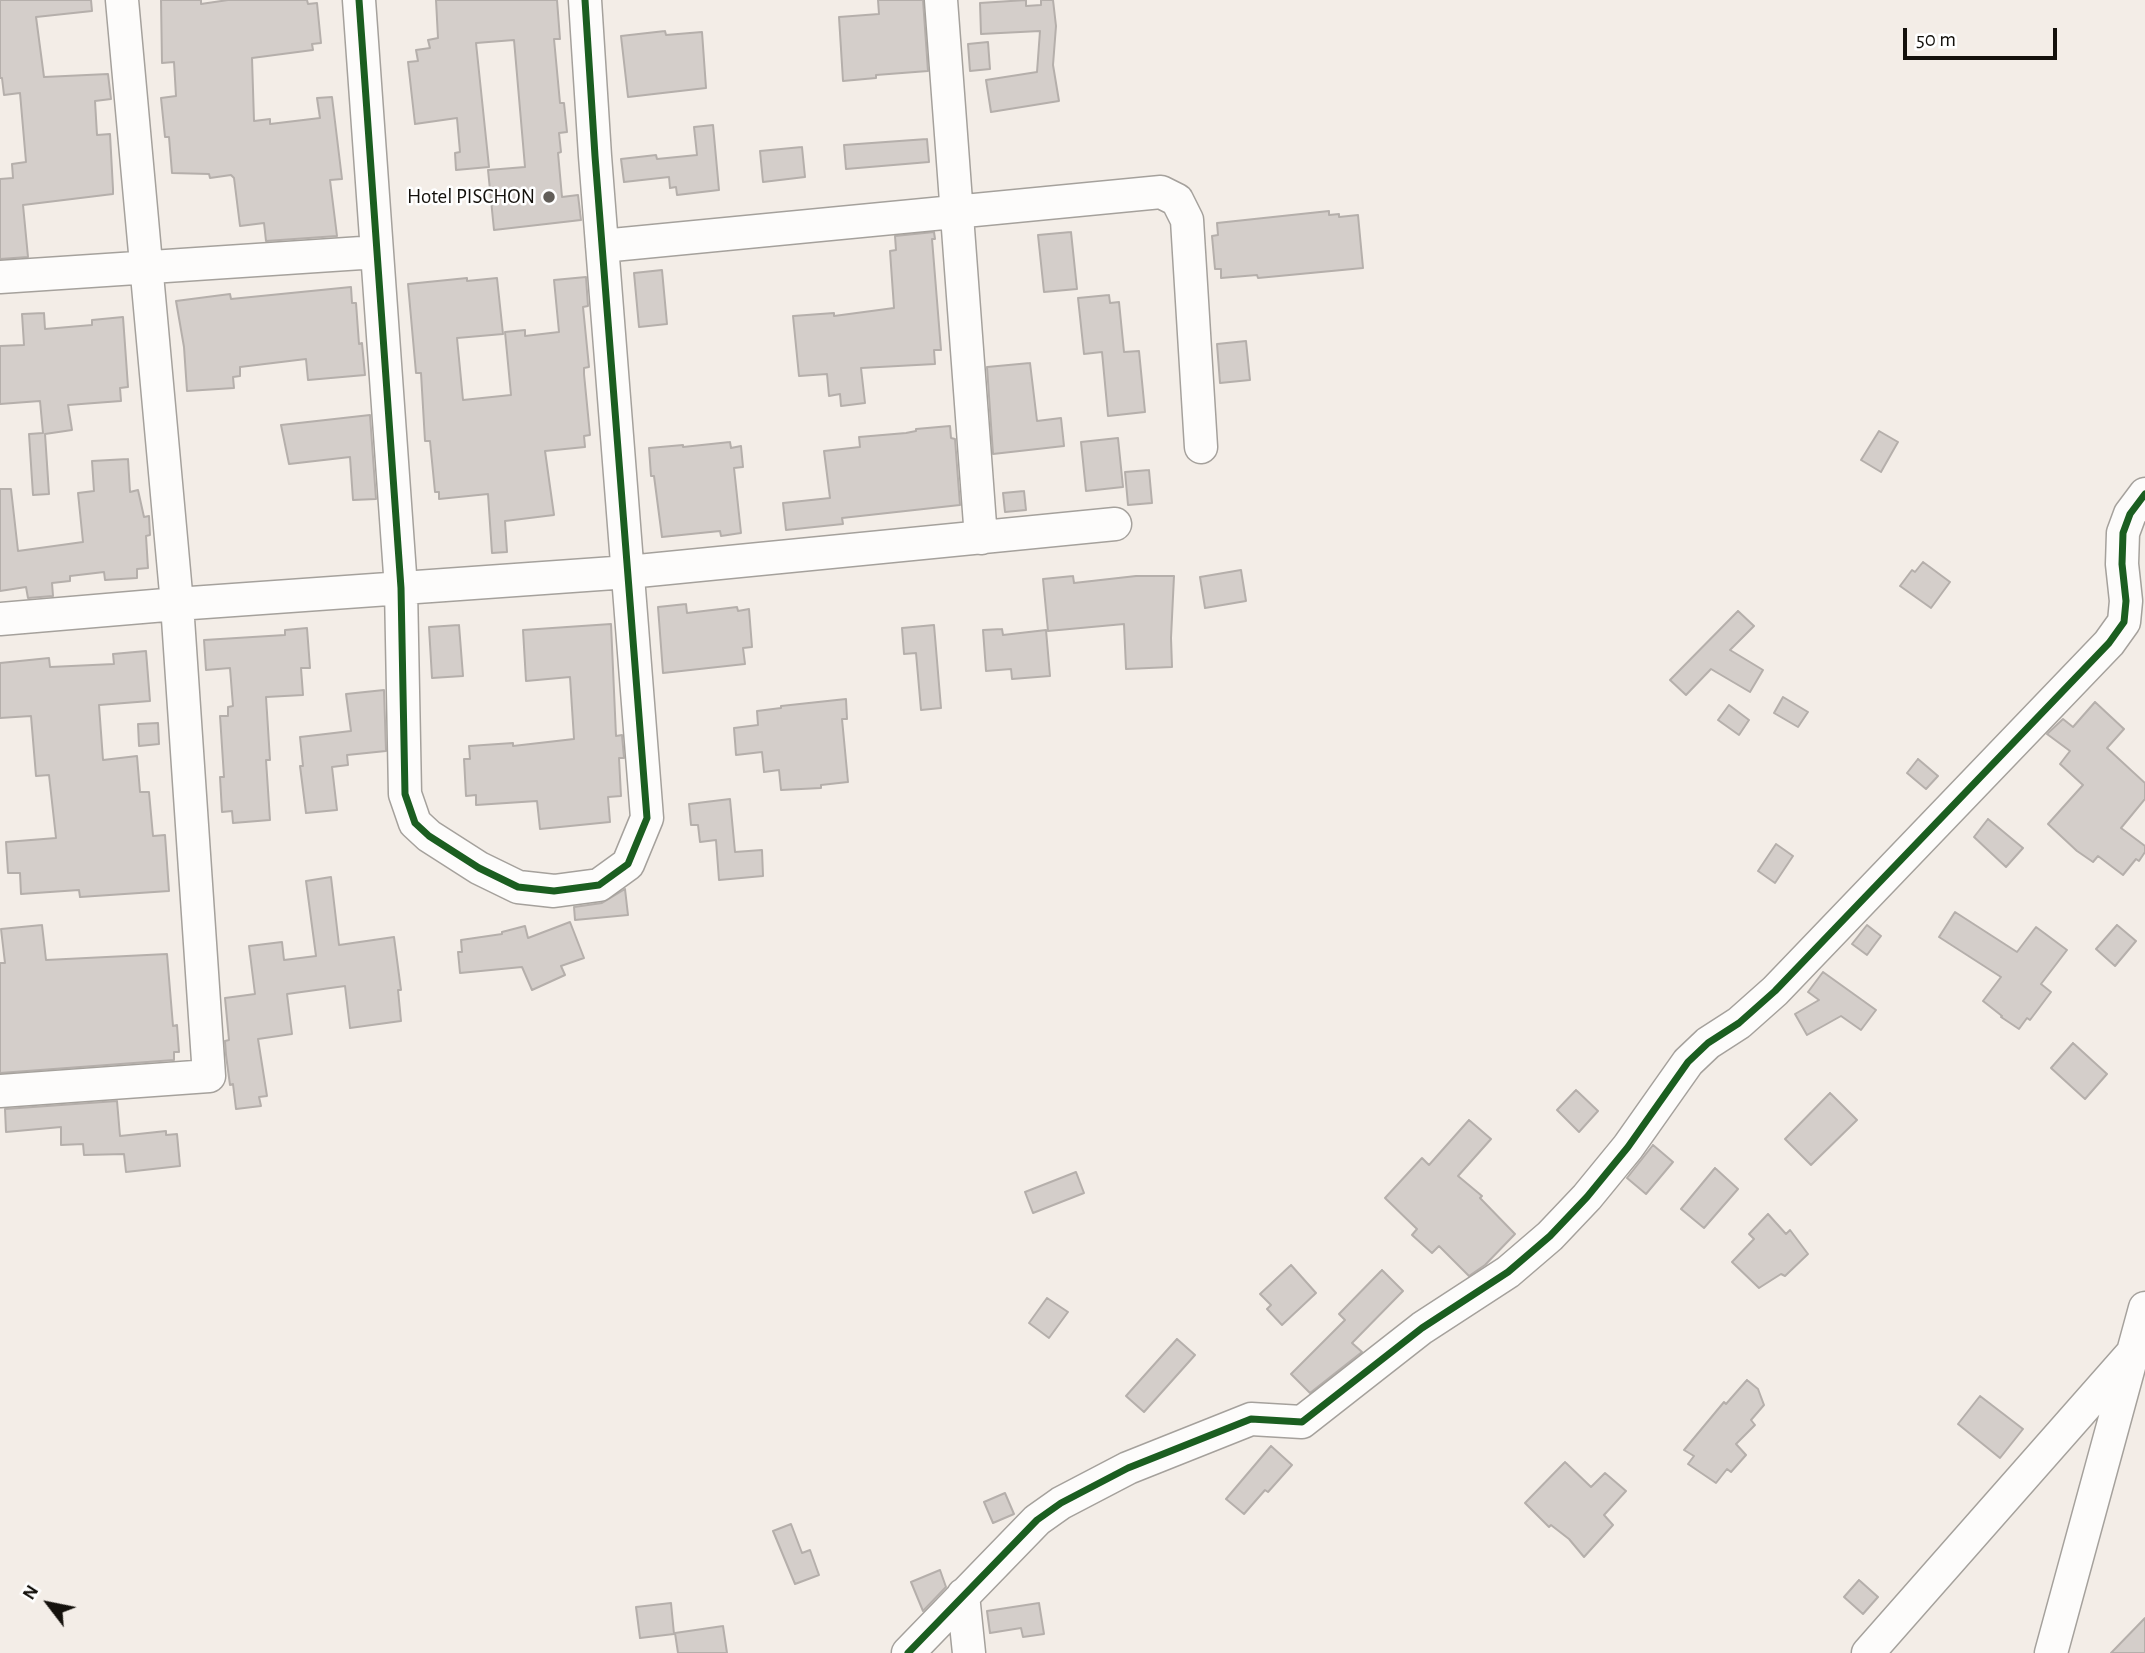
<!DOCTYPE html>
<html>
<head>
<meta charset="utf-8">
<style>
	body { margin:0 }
	#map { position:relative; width:2145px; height:1653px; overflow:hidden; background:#f3ede7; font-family:"Alegreya Sans",sans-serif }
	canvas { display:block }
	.north { position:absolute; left:14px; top:1569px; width:70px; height:70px; -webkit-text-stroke:5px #fff; paint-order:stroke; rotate:302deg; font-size:19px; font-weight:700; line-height:28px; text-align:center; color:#14110c }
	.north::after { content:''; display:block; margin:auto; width:24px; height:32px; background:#14110c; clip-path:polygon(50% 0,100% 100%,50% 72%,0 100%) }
	.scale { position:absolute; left:1903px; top:28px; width:154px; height:32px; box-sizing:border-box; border:4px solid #14110c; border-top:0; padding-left:9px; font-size:21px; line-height:24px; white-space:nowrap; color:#14110c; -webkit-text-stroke:5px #fff; paint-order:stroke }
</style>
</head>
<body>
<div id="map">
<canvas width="2145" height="1653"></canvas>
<div class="north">N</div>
<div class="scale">50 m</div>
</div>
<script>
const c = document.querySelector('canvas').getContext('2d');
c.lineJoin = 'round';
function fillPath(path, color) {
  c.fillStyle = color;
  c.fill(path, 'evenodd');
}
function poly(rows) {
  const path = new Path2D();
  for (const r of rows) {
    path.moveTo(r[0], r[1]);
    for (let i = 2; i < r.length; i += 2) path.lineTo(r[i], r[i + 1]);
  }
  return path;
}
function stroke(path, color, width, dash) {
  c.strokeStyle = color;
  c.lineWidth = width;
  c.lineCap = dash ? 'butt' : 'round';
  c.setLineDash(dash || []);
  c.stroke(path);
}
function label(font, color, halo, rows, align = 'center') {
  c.font = font + ' "Alegreya Sans",sans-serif';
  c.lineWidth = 5;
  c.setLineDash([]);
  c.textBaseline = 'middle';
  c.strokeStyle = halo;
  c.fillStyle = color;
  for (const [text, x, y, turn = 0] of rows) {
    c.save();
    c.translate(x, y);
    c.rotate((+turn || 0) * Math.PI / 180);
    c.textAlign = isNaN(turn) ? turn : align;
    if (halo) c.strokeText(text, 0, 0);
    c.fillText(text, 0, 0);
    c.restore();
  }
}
const building = poly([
	[0,0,91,0,92,11,36,17,44,77,108,74,111,99,95,101,97,135,110,134,113,189,113,194,23,205,28,257,0,259,0,179,13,178,12,164,26,162,20,93,4,95,2,78,0,78,0,0],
	[161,0,201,0,201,4,228,0,307,0,308,4,317,3,321,43,312,44,313,50,252,58,254,121,270,119,270,124,320,118,317,98,332,97,342,179,330,180,337,236,266,241,264,223,240,226,234,178,231,175,210,178,209,174,172,173,169,137,165,137,161,98,176,96,174,62,162,63,161,0],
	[436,0,557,0,560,39,554,39,560,103,564,103,567,132,559,133,561,152,558,153,562,197,578,195,581,220,494,230,488,170,525,167,514,40,476,43,489,167,456,170,455,153,460,152,457,118,415,124,408,62,418,61,416,50,430,48,428,40,438,38,436,0],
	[878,0,923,0,928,71,876,75,876,78,843,81,839,17,879,14,878,0],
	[1026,0,1026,6,1041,5,1041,0,1053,0,1056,26,1053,65,1059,101,991,112,986,80,1037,72,1040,31,981,34,980,3,1026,0],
	[665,31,666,35,702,32,706,88,628,97,621,36,665,31],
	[988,42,990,69,970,71,968,44,988,42],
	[713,125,719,190,677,195,676,187,670,188,669,177,624,182,621,159,656,155,657,159,697,155,694,127,713,125],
	[927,139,929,162,846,169,844,145,927,139],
	[802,147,805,177,763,182,760,151,802,147],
	[1329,211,1329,215,1339,214,1339,217,1358,215,1363,268,1258,278,1257,275,1221,278,1221,269,1215,269,1212,236,1218,235,1217,223,1329,211],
	[934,232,935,239,932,239,941,350,934,350,935,364,861,368,865,403,841,406,840,394,829,396,827,374,799,376,793,316,834,313,834,316,894,308,890,251,896,250,895,236,934,232],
	[1071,232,1077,289,1044,292,1038,235,1071,232],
	[662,270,667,324,639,327,634,273,662,270],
	[586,277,588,306,583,307,589,367,584,368,584,374,590,435,584,436,585,447,545,451,554,515,505,521,507,552,492,553,488,494,439,499,439,492,435,492,430,441,425,441,421,373,416,373,408,284,467,278,467,281,497,278,503,334,457,338,463,400,511,395,505,332,525,330,525,336,559,332,554,280,586,277],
	[351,287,352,303,356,303,359,344,362,343,365,375,308,380,306,359,240,367,240,376,233,377,234,388,187,391,184,347,176,301,230,294,231,299,351,287],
	[1109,295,1110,303,1119,302,1124,352,1139,351,1145,412,1108,416,1102,352,1084,354,1078,298,1109,295],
	[44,313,45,329,92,325,92,320,123,317,128,387,120,388,121,401,68,405,72,430,45,434,49,494,33,495,29,434,43,433,40,401,0,404,0,346,24,345,22,314,44,313],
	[1246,341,1250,380,1220,383,1217,344,1246,341],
	[1030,363,1037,421,1061,418,1064,446,993,454,987,367,1030,363],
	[370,415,376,499,353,500,350,457,289,464,281,425,370,415],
	[950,426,951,438,955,439,960,505,842,518,843,524,786,530,783,503,830,498,824,451,860,447,859,437,906,433,916,431,916,429,950,426],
	[1879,431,1898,442,1881,472,1861,460,1879,431],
	[1118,438,1123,487,1086,491,1081,442,1118,438],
	[730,442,731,448,741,446,743,467,734,468,741,533,721,536,720,531,662,537,654,476,651,476,649,448,683,445,683,447,730,442],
	[128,459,130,492,138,490,144,517,149,516,150,535,146,536,148,568,137,569,137,578,105,580,104,572,70,576,70,581,52,583,53,596,28,598,26,587,0,591,0,489,11,489,18,551,83,542,78,493,94,491,92,461,128,459],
	[1149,470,1152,503,1128,505,1125,472,1149,470],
	[1024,491,1026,510,1005,512,1003,493,1024,491],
	[1923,562,1950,582,1931,608,1900,586,1912,570,1915,572,1923,562],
	[1241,570,1246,601,1205,608,1200,577,1241,570],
	[1073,576,1074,583,1136,576,1174,576,1171,638,1172,667,1126,669,1124,624,1048,631,1043,579,1073,576],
	[686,604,687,613,737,607,738,611,749,609,752,647,743,648,745,664,663,673,658,607,686,604],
	[1738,611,1754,626,1730,650,1763,670,1750,692,1711,669,1686,695,1670,680,1738,611],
	[611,624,616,736,622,735,624,758,619,758,621,796,608,797,610,822,540,829,537,801,476,805,476,795,466,796,464,759,470,759,469,746,513,743,513,746,574,739,570,677,526,681,523,630,611,624],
	[459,625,463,676,432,678,429,627,459,625],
	[934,625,941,708,921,710,916,653,904,654,902,628,934,625],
	[307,628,310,668,301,668,303,695,266,697,270,760,266,760,270,820,233,823,232,811,222,812,220,777,224,777,220,716,228,716,228,707,233,706,230,668,206,670,204,640,285,635,285,630,307,628],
	[1002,629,1003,635,1046,630,1050,676,1012,679,1011,669,986,671,983,630,1002,629],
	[146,651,150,701,99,705,103,760,137,756,140,792,149,792,153,836,165,835,169,891,80,897,79,890,21,894,20,873,8,873,6,842,56,838,49,775,36,776,31,716,0,718,0,663,49,658,50,667,114,664,113,654,146,651],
	[384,690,386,751,347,755,348,765,332,767,337,810,306,813,300,766,303,766,300,737,351,731,346,694,384,690],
	[1783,697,1808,712,1798,727,1774,713,1783,697],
	[846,699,847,719,842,719,848,782,821,785,821,788,781,790,779,770,764,772,762,752,736,755,734,728,758,725,757,711,781,708,781,706,846,699],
	[2095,702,2124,729,2107,748,2145,783,2145,799,2121,828,2145,846,2145,852,2139,861,2136,859,2123,875,2098,856,2093,862,2077,851,2048,824,2083,785,2060,764,2070,751,2047,734,2063,719,2073,727,2095,702],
	[1729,705,1749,720,1739,735,1718,720,1729,705],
	[158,723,159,744,139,746,138,724,158,723],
	[1918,759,1938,776,1926,789,1907,773,1918,759],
	[730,799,735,852,762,850,763,876,719,880,716,840,700,842,698,825,691,825,689,804,730,799],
	[1988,819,2023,848,2006,867,1974,837,1988,819],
	[1776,844,1793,856,1775,883,1758,871,1776,844],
	[331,877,339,945,394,937,401,990,398,990,401,1021,350,1028,345,986,287,994,292,1034,258,1039,267,1096,259,1097,261,1106,236,1109,233,1084,230,1085,226,1055,225,1041,229,1040,225,998,255,994,249,946,282,942,284,960,316,956,306,881,331,877],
	[625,889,628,915,575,920,574,907,602,903,625,889],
	[1955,912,2017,952,2036,927,2067,950,2041,984,2051,992,2030,1020,2027,1018,2019,1029,2001,1017,2002,1016,1983,1001,2001,977,1939,937,1955,912],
	[570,922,584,958,561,966,565,975,532,990,522,967,460,973,458,952,462,952,461,940,502,934,502,932,525,926,528,938,570,922],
	[42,925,46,960,167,954,173,1026,177,1025,179,1052,174,1052,174,1060,0,1073,0,963,5,963,1,929,42,925],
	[1867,925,1881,936,1867,955,1852,944,1867,925],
	[2117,925,2136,941,2115,966,2096,949,2117,925],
	[1823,972,1876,1010,1861,1030,1841,1016,1807,1035,1795,1014,1819,1000,1808,992,1823,972],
	[2073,1043,2107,1074,2085,1099,2051,1068,2073,1043],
	[1576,1090,1598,1111,1579,1132,1557,1110,1576,1090],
	[1830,1093,1857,1120,1811,1165,1785,1139,1830,1093],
	[117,1101,120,1136,166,1131,166,1135,177,1134,180,1166,126,1172,124,1154,84,1155,83,1144,61,1145,61,1127,6,1132,5,1109,117,1101],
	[1469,1120,1491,1139,1458,1176,1482,1196,1480,1198,1515,1234,1485,1265,1469,1276,1439,1246,1432,1253,1412,1235,1417,1229,1385,1198,1422,1158,1429,1165,1469,1120],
	[1653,1145,1673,1162,1646,1194,1627,1178,1653,1145],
	[1715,1168,1738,1189,1704,1228,1681,1209,1715,1168],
	[1076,1172,1084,1193,1033,1213,1025,1192,1076,1172],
	[1768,1214,1786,1234,1790,1230,1808,1254,1785,1276,1781,1274,1759,1288,1732,1262,1754,1239,1749,1234,1768,1214],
	[1291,1265,1316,1293,1282,1325,1267,1309,1271,1305,1260,1294,1291,1265],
	[1382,1270,1403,1291,1352,1343,1362,1352,1310,1393,1291,1374,1345,1320,1339,1314,1382,1270],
	[1047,1298,1068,1312,1049,1338,1029,1323,1047,1298],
	[1177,1339,1195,1355,1144,1412,1126,1396,1177,1339],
	[1747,1380,1758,1389,1764,1405,1751,1420,1755,1425,1736,1444,1746,1455,1731,1472,1727,1469,1716,1483,1688,1464,1694,1456,1684,1450,1724,1402,1726,1404,1747,1380],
	[1980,1396,2023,1429,2000,1458,1958,1424,1980,1396],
	[1271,1446,1292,1465,1268,1492,1265,1490,1244,1514,1226,1499,1271,1446],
	[1565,1462,1591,1487,1605,1473,1626,1491,1604,1515,1613,1525,1584,1557,1569,1539,1551,1525,1549,1527,1525,1503,1565,1462],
	[1005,1493,1014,1514,993,1523,984,1502,1005,1493],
	[791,1524,802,1553,810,1550,819,1575,795,1584,773,1531,791,1524],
	[940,1570,946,1587,923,1611,911,1582,940,1570],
	[1859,1580,1878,1597,1863,1614,1844,1597,1859,1580],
	[671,1603,674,1634,640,1638,636,1607,671,1603],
	[1039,1603,1044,1634,1023,1637,1021,1628,990,1633,987,1611,1039,1603],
	[2145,1618,2145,1653,2111,1653,2145,1618],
	[723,1626,727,1653,678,1653,675,1633,723,1626]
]);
const minor = poly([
	[359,0,401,588,405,794,415,823,429,836,479,868,518,887,554,891,599,885,628,864,647,818,595,156,585,0],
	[941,0,981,538],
	[602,246,1161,192,1177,200,1187,220,1201,447],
	[0,277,377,252],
	[0,619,177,604,628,572,1115,524],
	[0,1091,209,1076,177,604,122,0],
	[963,1595,969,1653],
	[908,1653,1037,1520,1061,1503,1128,1468,1251,1419,1302,1422,1422,1328,1508,1272,1550,1236,1587,1197,1628,1147,1688,1062,1708,1043,1739,1023,1775,991,2109,643,2124,622,2126,601,2122,564,2123,533,2130,514,2145,494],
	[1868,1653,2135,1350],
	[2051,1653,2145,1308]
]);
const cycleway = poly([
	[359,0,401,588,405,794,415,823,429,836,479,868,518,887,554,891,599,885,628,864,647,818,595,156,585,0],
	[908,1653,1037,1520,1061,1503,1128,1468,1251,1419,1302,1422,1422,1328,1508,1272,1550,1236,1587,1197,1628,1147,1688,1062,1708,1043,1739,1023,1775,991,2109,643,2124,622,2126,601,2122,564,2123,533,2130,514,2145,494]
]);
const markers = [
	[549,197,7,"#625e59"]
];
const poiNames = [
	["Hotel PISCHON",535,197]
];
fillPath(building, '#d4ceca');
stroke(building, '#b5afab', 2);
stroke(minor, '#a5a19c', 35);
stroke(minor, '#fdfcfb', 32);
stroke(cycleway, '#1b5e20', 7);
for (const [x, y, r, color] of markers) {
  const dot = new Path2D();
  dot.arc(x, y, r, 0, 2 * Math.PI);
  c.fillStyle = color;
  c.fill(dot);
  stroke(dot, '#fff', 2.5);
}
label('21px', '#14110c', '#fff', poiNames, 'right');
</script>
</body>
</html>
